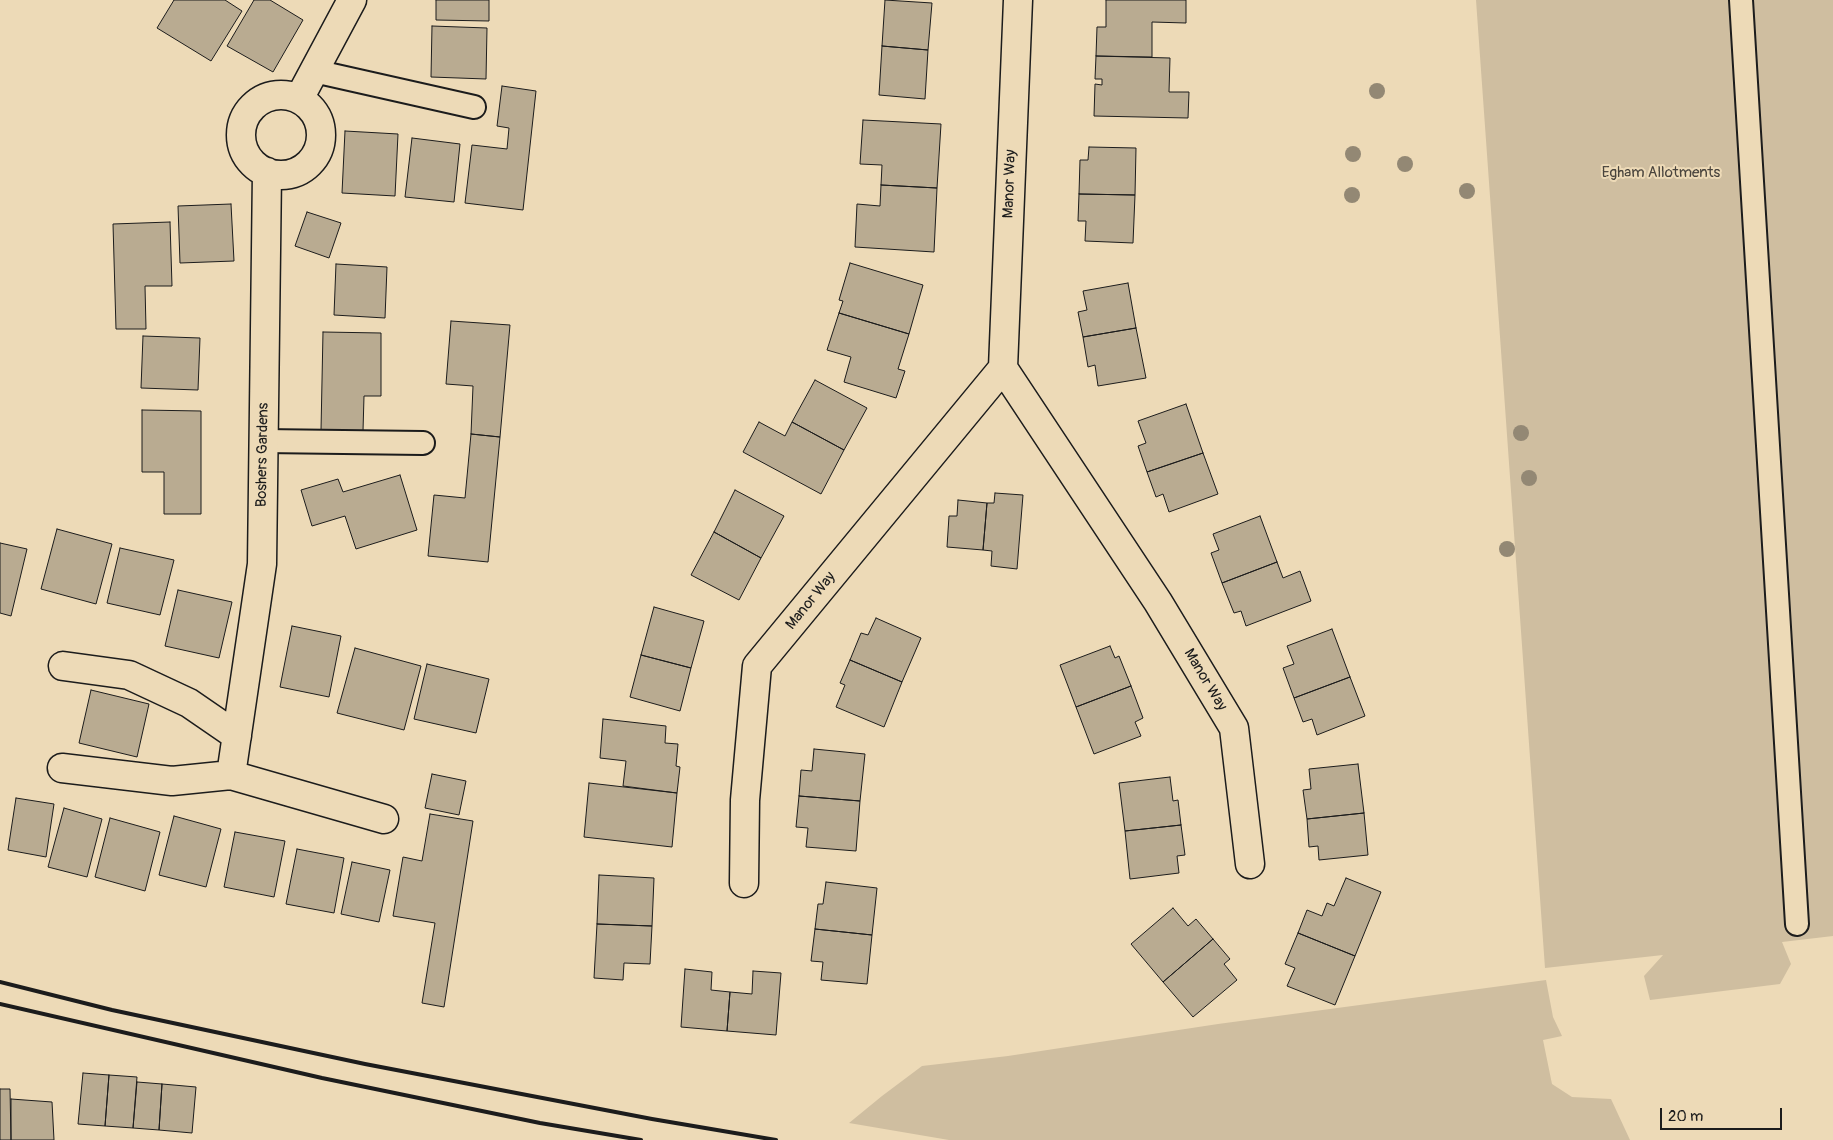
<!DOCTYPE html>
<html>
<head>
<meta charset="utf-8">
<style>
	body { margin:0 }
	#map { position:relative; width:1833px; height:1140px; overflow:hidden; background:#eddab7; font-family:Pangolin,sans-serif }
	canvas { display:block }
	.scale { position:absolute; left:1660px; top:1108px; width:122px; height:22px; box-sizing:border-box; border:2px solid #1c1c1c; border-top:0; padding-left:6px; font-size:15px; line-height:18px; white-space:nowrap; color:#1c1c1c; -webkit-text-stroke:4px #eddab7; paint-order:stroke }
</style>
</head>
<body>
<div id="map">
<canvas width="1833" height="1140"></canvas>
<div class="scale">20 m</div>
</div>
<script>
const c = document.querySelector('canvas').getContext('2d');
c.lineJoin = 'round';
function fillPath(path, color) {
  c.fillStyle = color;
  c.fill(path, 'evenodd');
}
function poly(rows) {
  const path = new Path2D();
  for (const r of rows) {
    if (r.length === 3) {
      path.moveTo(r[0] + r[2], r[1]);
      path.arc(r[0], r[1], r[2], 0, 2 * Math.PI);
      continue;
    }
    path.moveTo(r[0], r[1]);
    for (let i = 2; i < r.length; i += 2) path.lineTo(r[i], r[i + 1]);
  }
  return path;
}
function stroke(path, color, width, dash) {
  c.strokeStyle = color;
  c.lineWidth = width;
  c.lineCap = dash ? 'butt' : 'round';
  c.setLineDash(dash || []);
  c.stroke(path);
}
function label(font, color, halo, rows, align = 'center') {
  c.font = font + ' Pangolin,sans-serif';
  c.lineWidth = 4;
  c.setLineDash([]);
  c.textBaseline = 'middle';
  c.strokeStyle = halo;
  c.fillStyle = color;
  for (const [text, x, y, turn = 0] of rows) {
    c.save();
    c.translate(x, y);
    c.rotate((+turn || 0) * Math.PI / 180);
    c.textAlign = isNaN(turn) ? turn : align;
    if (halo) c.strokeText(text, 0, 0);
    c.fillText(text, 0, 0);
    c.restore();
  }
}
const green = poly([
	[1476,0,1833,0,1833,936,1782,942,1791,964,1780,984,1650,1000,1644,976,1663,955,1545,968],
	[1546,980,1553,1017,1562,1036,1543,1040,1552,1084,1572,1097,1611,1099,1630,1140,949,1140,849,1123,882,1096,922,1066,1008,1056,1218,1024]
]);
const building = poly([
	[174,0,225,0,242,11,211,61,157,28,174,0],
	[254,0,270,0,303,20,273,72,227,46,254,0],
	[436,0,489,0,489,21,436,20,436,0],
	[885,0,932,3,928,50,882,46,885,0],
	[1106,0,1186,0,1186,23,1152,22,1152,57,1096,56,1097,27,1106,27,1106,0],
	[432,26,487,28,486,79,431,77,432,26],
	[882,46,928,50,925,99,879,95,882,46],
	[1096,56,1170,58,1169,92,1189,92,1188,118,1094,116,1095,84,1102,85,1102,79,1095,79,1096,56],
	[502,86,536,91,523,210,465,203,472,145,507,149,509,128,497,126,502,86],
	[863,120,941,124,937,188,881,185,882,165,860,164,863,120],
	[345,131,398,134,395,196,342,193,345,131],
	[412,138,460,144,454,202,405,197,412,138],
	[1089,147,1136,148,1135,195,1079,194,1080,160,1088,160,1089,147],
	[881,185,937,188,934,252,855,247,857,204,880,206,881,185],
	[1079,194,1135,195,1133,243,1085,241,1086,221,1078,221,1079,194],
	[231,204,234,261,180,263,178,206,231,204],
	[307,212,341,223,329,258,295,246,307,212],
	[170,222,172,286,145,286,146,329,116,329,113,224,170,222],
	[850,263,923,285,909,334,839,313,843,301,839,300,850,263],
	[336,264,387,267,385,318,334,315,336,264],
	[1128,283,1136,328,1083,337,1078,312,1087,310,1083,291,1128,283],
	[839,313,909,334,898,369,905,371,896,398,844,382,851,357,827,350,839,313],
	[451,321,510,325,500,437,471,434,473,386,446,384,451,321],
	[1136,328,1146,378,1098,386,1095,365,1088,367,1083,337,1136,328],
	[323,332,381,333,381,396,364,396,363,431,321,430,323,332],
	[143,336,200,338,198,390,141,388,143,336],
	[815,380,867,408,844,450,792,422,815,380],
	[1186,404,1203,453,1147,472,1138,446,1146,443,1138,421,1186,404],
	[142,410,201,411,201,514,164,514,164,472,142,472,142,410],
	[759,422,785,436,792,422,844,450,821,494,743,452,759,422],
	[471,434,500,437,488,562,428,556,434,495,465,498,471,434],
	[1203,453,1218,494,1169,512,1163,494,1156,497,1147,472,1203,453],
	[400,475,417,530,356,549,345,516,312,526,301,490,338,479,343,492,400,475],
	[735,490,784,516,761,558,714,532,735,490],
	[995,493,1023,495,1017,569,991,566,992,551,983,550,987,503,994,503,995,493],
	[958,500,987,503,983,550,947,547,949,516,957,516,958,500],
	[1260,516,1277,562,1222,583,1211,553,1219,550,1213,534,1260,516],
	[57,529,112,544,96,604,41,589,57,529],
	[714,532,761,558,739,600,691,575,714,532],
	[0,543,27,549,11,616,0,613,0,543],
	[120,548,174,560,160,615,107,603,120,548],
	[1277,562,1283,578,1300,571,1311,601,1246,626,1241,611,1234,613,1222,583,1277,562],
	[178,590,232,602,219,658,165,646,178,590],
	[654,607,704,621,691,668,641,655,654,607],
	[876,618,921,638,902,682,850,660,861,633,868,635,876,618],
	[292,626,341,636,329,697,280,687,292,626],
	[1332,629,1350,677,1294,698,1283,668,1294,664,1287,646,1332,629],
	[1110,646,1115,658,1119,656,1131,686,1076,707,1060,665,1110,646],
	[355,648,421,666,404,730,337,713,355,648],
	[641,655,691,668,680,711,630,697,641,655],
	[850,660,902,682,884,727,836,707,845,685,840,683,850,660],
	[427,664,489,679,476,733,414,719,427,664],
	[1350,677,1365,716,1317,735,1312,719,1303,722,1294,698,1350,677],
	[1131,686,1143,718,1135,722,1141,736,1094,754,1076,707,1131,686],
	[91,690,149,704,137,757,79,743,91,690],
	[603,719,666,726,665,743,678,744,676,766,680,767,677,793,623,786,626,761,600,758,603,719],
	[814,749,865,754,860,801,799,796,801,770,812,771,814,749],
	[1358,764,1364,813,1307,819,1303,790,1311,789,1309,769,1358,764],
	[432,774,466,781,459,815,425,808,432,774],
	[1170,777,1173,801,1178,800,1181,825,1125,831,1119,783,1170,777],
	[589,783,677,793,672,847,584,837,589,783],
	[799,796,860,801,856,851,806,847,808,828,796,827,799,796],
	[16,798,54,804,46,857,8,850,16,798],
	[64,808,102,819,87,877,48,867,64,808],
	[1364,813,1368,855,1319,860,1318,846,1309,847,1307,819,1364,813],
	[430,814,473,821,444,1007,422,1003,435,923,393,916,403,857,422,861,430,814],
	[174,816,221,829,206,887,159,875,174,816],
	[110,818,160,832,145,891,95,877,110,818],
	[1181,825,1185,855,1177,856,1179,873,1130,879,1125,831,1181,825],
	[235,832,285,841,274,897,224,887,235,832],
	[297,849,344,858,334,913,286,904,297,849],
	[352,862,390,870,379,922,341,914,352,862],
	[599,875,654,878,652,926,597,924,599,875],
	[1346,878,1381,892,1355,956,1298,933,1307,910,1322,916,1327,903,1334,906,1346,878],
	[826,882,877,888,872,935,815,929,818,904,823,904,826,882],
	[1173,908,1188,926,1196,919,1213,939,1163,982,1131,944,1173,908],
	[597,924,652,926,650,964,624,963,623,980,594,978,597,924],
	[815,929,872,935,867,984,821,980,823,962,811,961,815,929],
	[1298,933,1355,956,1335,1005,1287,986,1295,968,1285,964,1298,933],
	[1213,939,1230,959,1224,964,1237,980,1193,1017,1163,982,1213,939],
	[685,969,712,972,711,990,730,992,727,1031,681,1027,685,969],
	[753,971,781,973,776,1035,727,1031,730,992,752,994,753,971],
	[83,1073,109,1075,105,1126,78,1124,83,1073],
	[109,1075,137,1077,133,1128,105,1126,109,1075],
	[137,1082,162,1084,159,1130,133,1128,137,1082],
	[162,1084,196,1087,192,1133,159,1130,162,1084],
	[0,1089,10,1089,11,1140,0,1140,0,1089],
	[11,1099,52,1102,54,1140,11,1140,11,1099]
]);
const lane = poly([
	[1741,0,1797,924],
	[314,71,474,107],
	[263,441,423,443]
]);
const street = poly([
	[281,135,40],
	[299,99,352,0],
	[1003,368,1158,602,1234,728,1250,864],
	[63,666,129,675,189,703,237,736],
	[62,768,172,781,231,775,384,819],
	[231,775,262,564,267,172],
	[744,883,745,800,757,666,1003,368,1018,0]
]);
const rail = poly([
	[0,982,112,1010,365,1064,652,1119,776,1140],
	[0,1004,322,1078,540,1123,641,1140]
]);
const trees = [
	[1377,91],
	[1353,154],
	[1405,164],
	[1467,191],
	[1352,195],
	[1521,433],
	[1529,478],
	[1507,549]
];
const parkNames = [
	["Egham Allotments",1661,173]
];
const streetNames = [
	["Manor Way",1010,184,-88],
	["Boshers Gardens",263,455,-89],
	["Manor Way",811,601,-51],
	["Manor Way",1205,680,59]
];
fillPath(green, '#cfbea0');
fillPath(building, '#b9ab91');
stroke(building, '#1c1c1c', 1);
stroke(lane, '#1c1c1c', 26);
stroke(street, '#1c1c1c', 31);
stroke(lane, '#eddab7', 22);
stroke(street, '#eddab7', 28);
stroke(rail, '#1c1c1c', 4);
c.fillStyle = '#938874';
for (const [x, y] of trees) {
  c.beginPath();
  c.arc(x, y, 8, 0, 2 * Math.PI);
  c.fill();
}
label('15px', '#49443d', '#eddab7', parkNames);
label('15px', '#1c1c1c', '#eddab7', streetNames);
</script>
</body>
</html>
